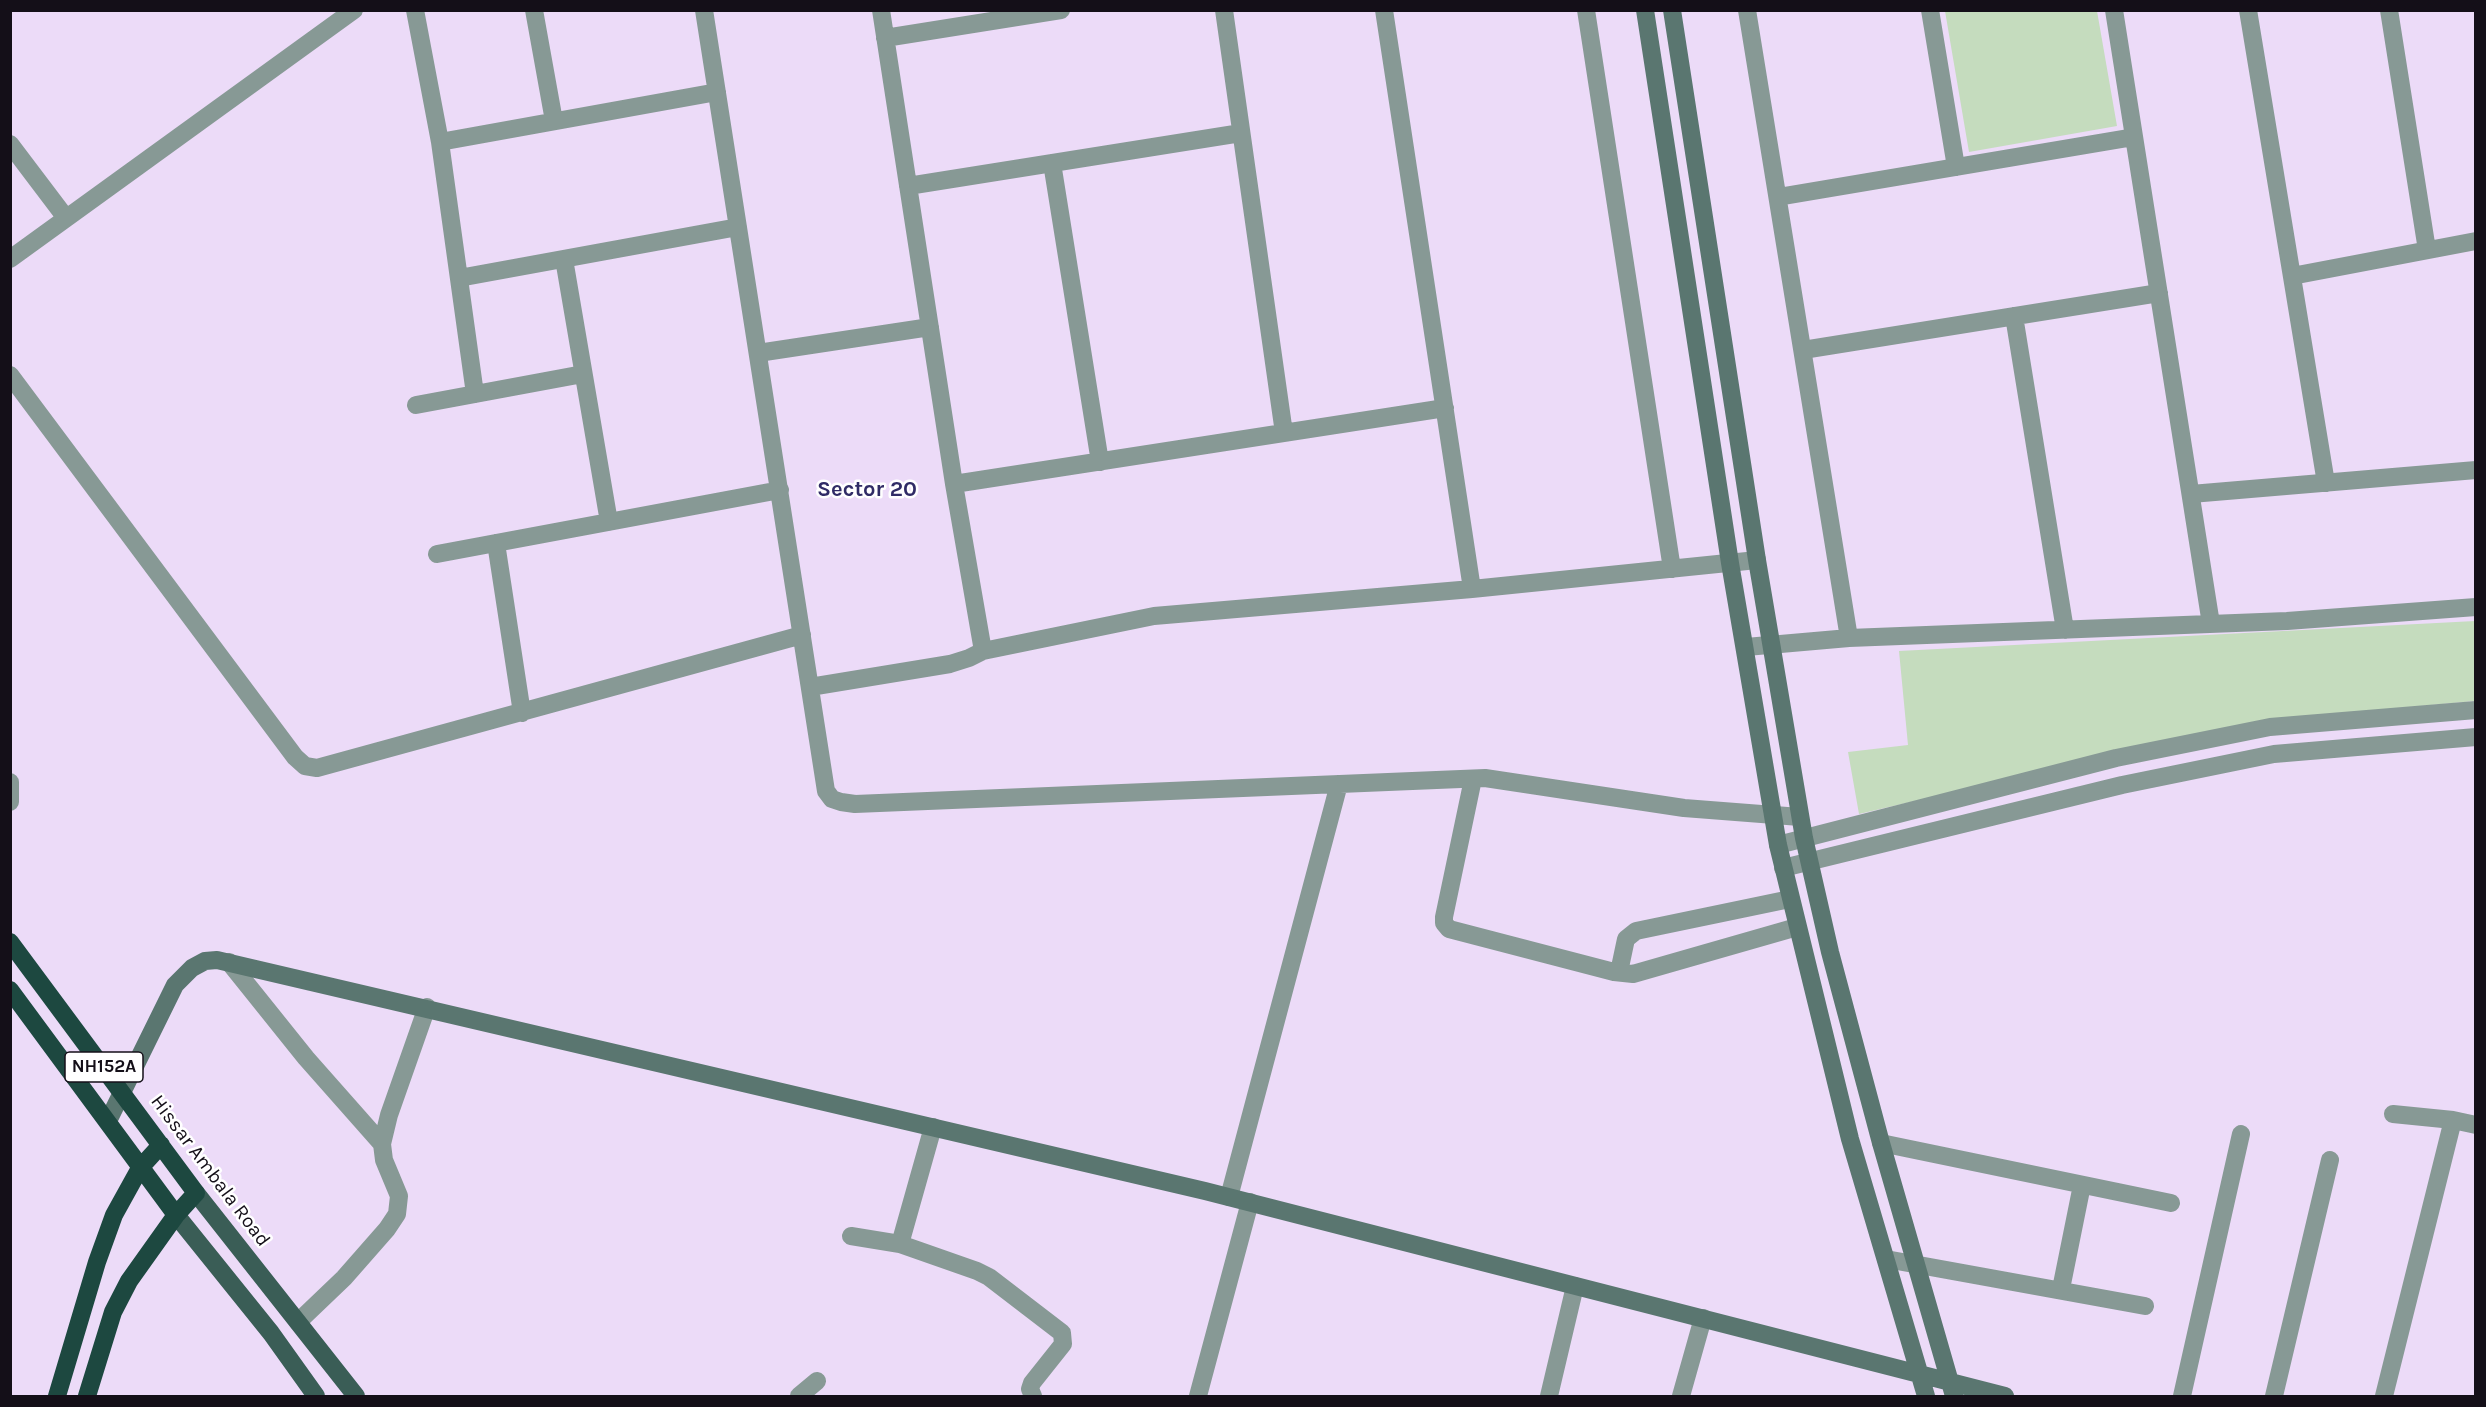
<!DOCTYPE html>
<html>
<head>
<meta charset="utf-8">
<style>
	body { margin:0 }
	#map { position:relative; width:2486px; height:1407px; overflow:hidden; background:#ecdbf8; font-family:Karla,sans-serif }
	canvas { display:block }
	.frame { position:absolute; inset:0; border:12px solid #140f18; pointer-events:none }
</style>
</head>
<body>
<div id="map">
<canvas width="2486" height="1407"></canvas>
<div class="frame"></div>
</div>
<script>
const c = document.querySelector('canvas').getContext('2d');
c.lineJoin = 'round';
function fillPath(path, color) {
  c.fillStyle = color;
  c.fill(path, 'evenodd');
}
function poly(rows) {
  const path = new Path2D();
  for (const r of rows) {
    path.moveTo(r[0], r[1]);
    for (let i = 2; i < r.length; i += 2) path.lineTo(r[i], r[i + 1]);
  }
  return path;
}
function stroke(path, color, width, dash) {
  c.strokeStyle = color;
  c.lineWidth = width;
  c.lineCap = dash ? 'butt' : 'round';
  c.setLineDash(dash || []);
  c.stroke(path);
}
function label(font, color, halo, rows, align = 'center') {
  c.font = font + ' Karla,sans-serif';
  c.lineWidth = 5;
  c.setLineDash([]);
  c.textBaseline = 'middle';
  c.strokeStyle = halo;
  c.fillStyle = color;
  for (const [text, x, y, turn = 0] of rows) {
    c.save();
    c.translate(x, y);
    c.rotate((+turn || 0) * Math.PI / 180);
    c.textAlign = isNaN(turn) ? turn : align;
    if (halo) c.strokeText(text, 0, 0);
    c.fillText(text, 0, 0);
    c.restore();
  }
}
const green = poly([
	[1945,11,2097,11,2117,126,1969,152],
	[2475,621,2475,701,2259,721,1859,814,1848,752,1908,745,1899,651]
]);
const street = poly([
	[415,10,440,142,475,394],
	[534,10,554,121],
	[704,10,826,791,832,799,841,802,855,804,1485,778,1684,808,1800,817],
	[881,10,954,484,983,651],
	[1224,10,1284,433],
	[1384,10,1472,589],
	[1586,10,1672,569],
	[1747,10,1849,638],
	[1930,10,1956,167],
	[2114,10,2211,624],
	[2248,10,2326,483],
	[2389,10,2427,250],
	[885,38,1061,10],
	[440,142,717,92],
	[10,144,66,218],
	[1052,163,1100,462],
	[908,186,1241,133],
	[1778,197,2134,137],
	[10,259,354,10],
	[564,259,609,522],
	[2292,276,2476,241],
	[459,278,738,227],
	[2014,316,2065,630],
	[1803,350,2159,293],
	[758,353,930,327],
	[10,375,295,757,305,766,317,768,802,635],
	[416,405,583,374],
	[954,484,1445,408],
	[2191,494,2476,470],
	[496,543,522,713],
	[437,554,780,490],
	[1746,647,1849,638,2287,621,2476,607],
	[810,687,950,664,969,658,983,651,1154,616,1472,589,1757,560],
	[1473,779,1444,917,1444,923,1449,929,1614,972,1633,974,1797,927],
	[10,782,10,802],
	[1778,845,2116,758,2270,727,2476,710],
	[1783,868,2122,785,2274,754,2476,737],
	[229,962,306,1058,382,1144],
	[1619,972,1626,939,1636,931,1790,899],
	[2393,1114,2453,1120,2476,1125],
	[1881,1143,2171,1203],
	[1229,1197,1339,784],
	[851,1236,900,1244,977,1271,989,1277,1062,1333,1063,1344,1032,1383,1030,1389,1033,1396],
	[900,1244,933,1127],
	[1886,1259,2145,1306],
	[2061,1289,2082,1185],
	[298,1322,344,1278,387,1229,397,1214,399,1196,384,1160,382,1144,389,1115,427,1007],
	[799,1396,817,1381],
	[1198,1396,1250,1202],
	[1549,1396,1575,1286],
	[1681,1396,1703,1318],
	[2182,1396,2241,1134],
	[2274,1396,2330,1160],
	[2384,1396,2453,1120]
]);
const secondary = poly([
	[1645,10,1730,563,1778,845,1850,1139,1926,1396],
	[1672,10,1757,560,1804,838,1830,952,1881,1143,1954,1396],
	[108,1121,175,985,192,968,205,961,217,960,1205,1191,2005,1396]
]);
const primary = poly([
	[196,1193,356,1396],
	[176,1215,271,1333,316,1396]
]);
const highway = poly([
	[10,942,196,1193,176,1215,129,1281,113,1312,87,1396],
	[10,990,176,1215],
	[57,1396,97,1262,114,1215,140,1168,161,1145]
]);
const shields = [
	[104,1067,78]
];
const shieldNames = [
	["NH152A",104,1067]
];
const streetNames = [
	["Hissar Ambala Road",210,1171,53]
];
const quarterNames = [
	["Sector 20",867,490]
];
fillPath(green, '#c5dcbe');
stroke(street, '#879995', 18);
stroke(secondary, '#5a7670', 18);
stroke(primary, '#3a5d56', 18);
stroke(highway, '#1d4840', 18);
for (const [x, y, w] of shields) {
  const box = new Path2D();
  box.roundRect(x - w / 2, y - 15, w, 30, 4.5);
  c.fillStyle = '#fff';
  c.fill(box);
  stroke(box, '#140f18', 1.5);
}
label('bold 18px', '#140f18', null, shieldNames);
label('20px', '#140f18', '#fff', streetNames);
label('bold 22px', '#302b66', '#fff', quarterNames);
</script>
</body>
</html>
